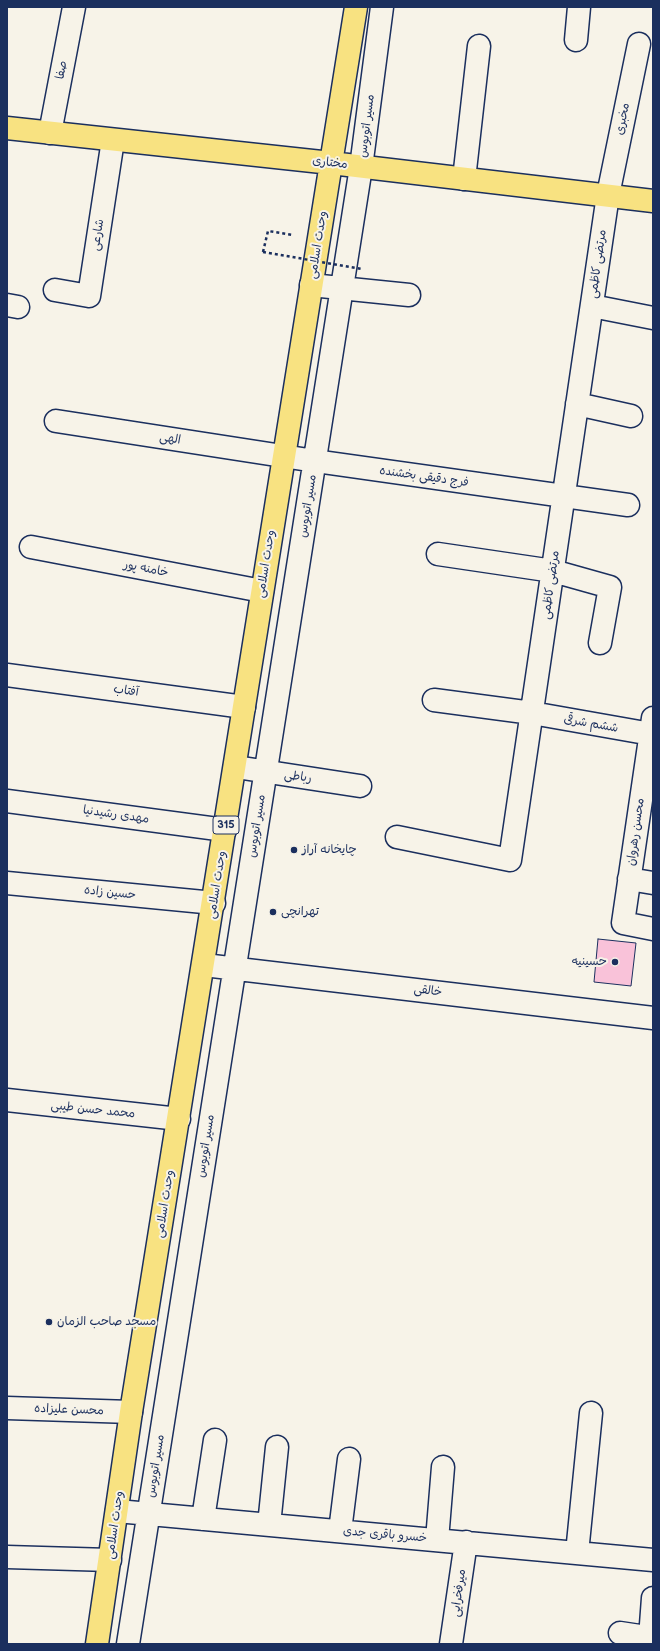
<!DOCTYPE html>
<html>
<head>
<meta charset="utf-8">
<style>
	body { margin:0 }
	#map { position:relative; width:660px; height:1651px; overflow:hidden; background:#f7f3e8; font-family:"Balsamiq Sans",sans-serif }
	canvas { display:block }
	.frame { position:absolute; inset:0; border:8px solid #1b2f5e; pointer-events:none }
</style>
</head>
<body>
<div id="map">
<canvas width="660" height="1651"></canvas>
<div class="frame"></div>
</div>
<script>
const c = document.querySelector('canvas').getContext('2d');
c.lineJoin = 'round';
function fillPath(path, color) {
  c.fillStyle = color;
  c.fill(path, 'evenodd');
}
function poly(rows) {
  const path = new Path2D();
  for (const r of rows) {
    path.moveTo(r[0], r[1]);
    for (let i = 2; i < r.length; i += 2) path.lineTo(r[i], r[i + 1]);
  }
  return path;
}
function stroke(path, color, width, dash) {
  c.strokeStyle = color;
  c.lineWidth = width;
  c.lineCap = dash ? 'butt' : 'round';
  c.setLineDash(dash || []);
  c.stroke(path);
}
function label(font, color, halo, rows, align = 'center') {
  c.font = font + ' "Balsamiq Sans","Playpen Sans Arabic",sans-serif';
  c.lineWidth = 4;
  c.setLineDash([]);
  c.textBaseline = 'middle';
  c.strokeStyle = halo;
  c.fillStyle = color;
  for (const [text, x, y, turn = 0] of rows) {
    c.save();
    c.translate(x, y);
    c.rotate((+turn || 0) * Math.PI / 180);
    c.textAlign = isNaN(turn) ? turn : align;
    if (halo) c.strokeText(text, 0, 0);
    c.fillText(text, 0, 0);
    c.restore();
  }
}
const building = poly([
	[598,939,636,943,631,986,594,982,598,939]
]);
const path = poly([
	[263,252,268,231,293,235]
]);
const minor = poly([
	[576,40,579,7],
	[50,133,74,7],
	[464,179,479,46],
	[311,285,409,295],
	[55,290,89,296,113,140],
	[7,305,18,307],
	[592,306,653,318],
	[577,404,631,416],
	[56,421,315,461,628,505],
	[31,547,262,591],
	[438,554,553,571,610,587,600,643],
	[7,675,244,707],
	[434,700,532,713,651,734],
	[653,718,623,923,653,929],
	[236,767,360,786],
	[7,801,225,830],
	[397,837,510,860,608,195,639,44],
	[629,879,653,883],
	[7,883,214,903],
	[204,965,653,1018],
	[7,1100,179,1119],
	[7,1408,131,1412],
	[117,1511,653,1560],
	[203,1519,215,1440],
	[269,1525,277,1447],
	[340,1531,349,1459],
	[437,1540,443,1467],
	[577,1553,591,1413],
	[7,1557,110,1560],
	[620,1633,653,1638],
	[650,1638,653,1598],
	[128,1644,361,167,382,7],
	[451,1644,466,1542]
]);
const major = poly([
	[7,128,331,163,653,201],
	[97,1644,131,1412,356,7]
]);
const pathBridge = poly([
	[263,252,362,269]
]);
const markers = [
	[294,850,4,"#1b2f5e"],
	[273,912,4,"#1b2f5e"],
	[615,962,4,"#1b2f5e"],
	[49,1322,4,"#1b2f5e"]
];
const shields = [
	[226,825,26]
];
const shieldNames = [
	["315",226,825]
];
const streetNames = [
	["صفا",62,70,-79],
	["مخبری",623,119,-79],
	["مسیر اتوبوس",367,126,-83],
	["مختاری",330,163,7],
	["شارعی",98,235,-81],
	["وحدت اسلامی",318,245,-81],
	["مرتضی کاظمی",598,264,-82],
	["الهی",170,439,9],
	["فرج دقیقی بخشنده",424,477,8],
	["مسیر اتوبوس",308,506,-81],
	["وحدت اسلامی",266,564,-81],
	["خامنه پور",146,569,11],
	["مرتضی کاظمی",551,585,-82],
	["آفتاب",126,691,8],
	["ششم شرقی",591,724,10],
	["رباطی",298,777,8],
	["مهدی رشیدنیا",116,815,8],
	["مسیر اتوبوس",257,826,-81],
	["محسن رهروان",636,832,-82],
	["وحدت اسلامی",217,885,-81],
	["حسین زاده",110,893,6],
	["خالقی",428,991,7],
	["محمد حسن طیبی",93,1110,6],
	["مسیر اتوبوس",206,1146,-81],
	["وحدت اسلامی",165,1204,-81],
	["محسن علیزاده",69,1410,2],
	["مسیر اتوبوس",156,1466,-81],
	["وحدت اسلامی",115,1525,-82],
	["خسرو باقری جدی",385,1535,5],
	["میرفخرایی",459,1593,-82]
];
const poiNames = [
	["چایخانه آراز",302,850],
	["تهرانچی",281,912],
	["حسینیه",607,962,"right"],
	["مسجد صاحب الزمان",57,1322]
];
fillPath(building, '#f9c2d9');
stroke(building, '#1b2f5e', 1);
stroke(minor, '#1b2f5e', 25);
stroke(major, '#1b2f5e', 25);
stroke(path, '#1b2f5e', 2.5, [3, 3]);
stroke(minor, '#f7f3e8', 22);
stroke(major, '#f8e281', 22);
stroke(pathBridge, '#1b2f5e', 2.5, [3, 3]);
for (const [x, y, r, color] of markers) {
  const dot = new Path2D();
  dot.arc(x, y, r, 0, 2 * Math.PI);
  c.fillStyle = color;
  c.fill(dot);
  stroke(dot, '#f7f3e8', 1.5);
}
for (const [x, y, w] of shields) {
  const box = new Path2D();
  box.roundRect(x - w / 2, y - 9, w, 18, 3);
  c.fillStyle = '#f7f3e8';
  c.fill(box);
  stroke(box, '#1b2f5e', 1);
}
label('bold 11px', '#1b2f5e', null, shieldNames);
label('12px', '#1b2f5e', '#f7f3e8', streetNames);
label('12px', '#1b2f5e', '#f7f3e8', poiNames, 'left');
</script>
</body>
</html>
